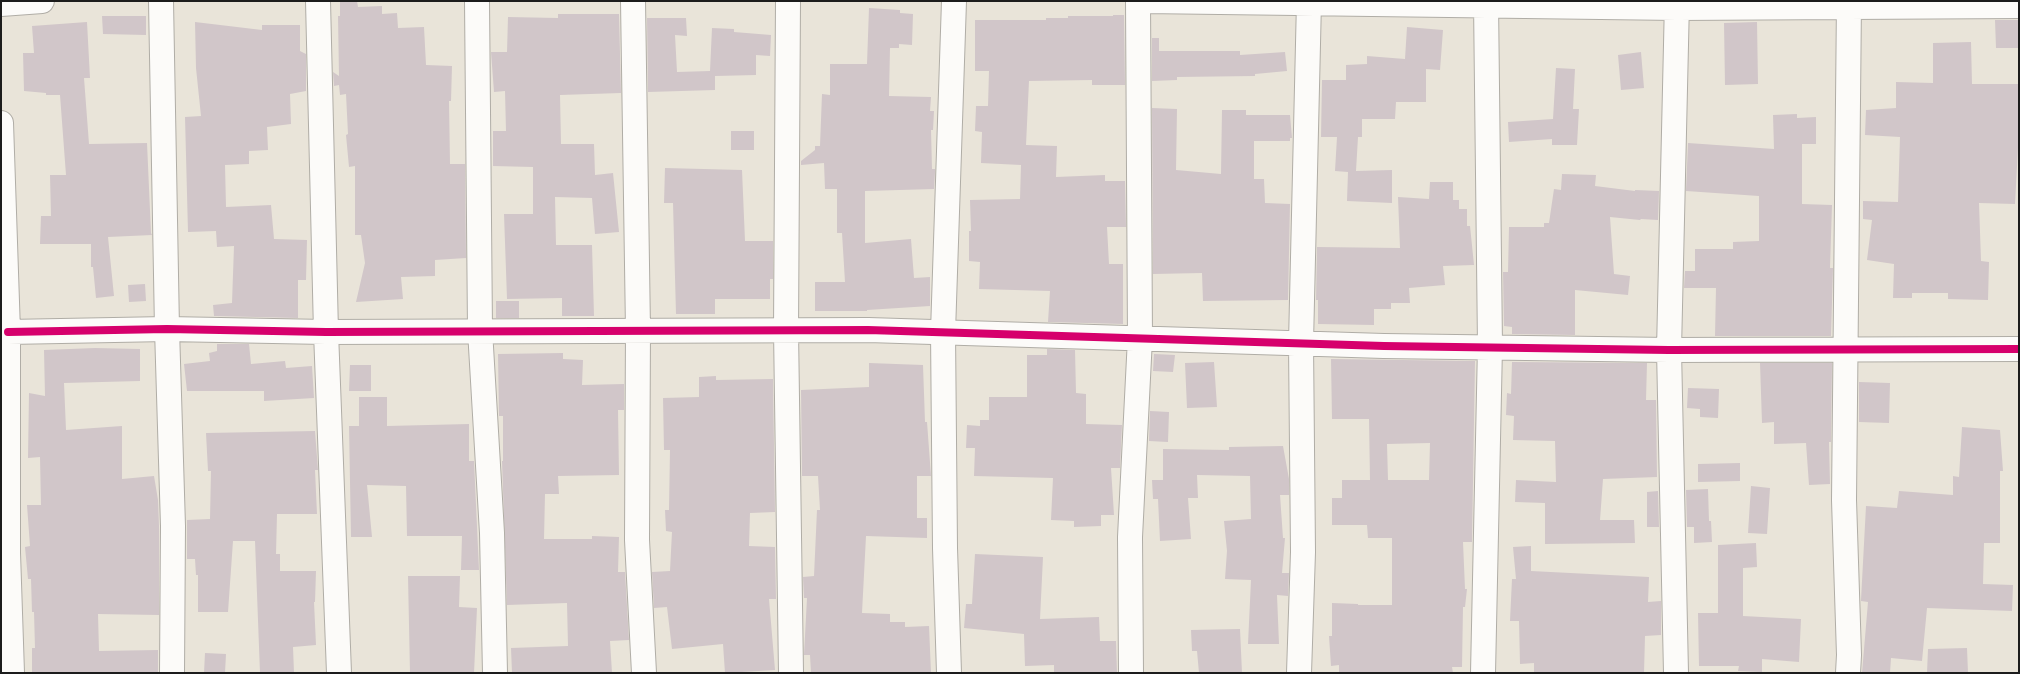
<!DOCTYPE html>
<html>
<head>
<meta charset="utf-8">
<style>
	body { margin:0 }
	#map { position:relative; width:2020px; height:674px; overflow:hidden; background:#e9e4d9; font-family:"Patrick Hand",sans-serif }
	canvas { display:block }
	.frame { position:absolute; inset:0; border:2px solid #1c1c1c; pointer-events:none }
</style>
</head>
<body>
<div id="map">
<canvas width="2020" height="674"></canvas>
<div class="frame"></div>
</div>
<script>
const c = document.querySelector('canvas').getContext('2d');
c.lineJoin = 'round';
function fillPath(path, color) {
  c.fillStyle = color;
  c.fill(path, 'evenodd');
}
function poly(rows) {
  const path = new Path2D();
  for (const r of rows) {
    path.moveTo(r[0], r[1]);
    for (let i = 2; i < r.length; i += 2) path.lineTo(r[i], r[i + 1]);
  }
  return path;
}
function stroke(path, color, width, dash) {
  c.strokeStyle = color;
  c.lineWidth = width;
  c.lineCap = dash ? 'butt' : 'round';
  c.setLineDash(dash || []);
  c.stroke(path);
}
const building = poly([
	[340,1,357,1,358,7,382,6,382,14,397,13,398,28,424,27,426,65,452,66,451,101,449,101,450,164,465,164,466,258,435,260,435,276,401,277,403,299,356,302,365,263,361,235,355,235,355,166,349,167,346,135,348,134,346,94,340,95,339,85,334,86,333,72,339,76,338,16,340,16],
	[869,8,900,10,900,13,913,14,912,45,899,44,899,48,890,48,889,96,931,97,930,111,934,111,933,130,931,130,932,169,935,169,935,172,934,189,865,191,865,243,911,239,914,278,930,277,930,306,867,310,867,311,815,311,815,282,845,282,842,233,837,233,837,189,825,189,824,163,801,165,801,161,815,150,815,146,820,146,822,94,830,95,830,64,867,64],
	[558,14,619,14,621,93,560,95,561,144,594,144,595,175,613,173,619,232,595,234,592,198,555,197,556,245,592,245,594,316,562,316,562,298,507,299,504,214,533,214,533,167,493,166,493,131,506,131,505,91,494,92,491,52,507,52,508,17,558,18],
	[1113,15,1124,15,1125,85,1092,85,1092,80,1029,81,1026,145,1057,146,1056,177,1105,175,1105,181,1125,181,1126,227,1107,227,1109,264,1123,264,1123,324,1048,322,1050,291,979,289,980,262,969,261,969,231,971,231,970,200,1020,199,1021,165,981,163,982,132,975,131,976,106,988,106,989,71,975,71,975,20,1046,20,1046,18,1068,18,1068,16,1113,16],
	[102,16,146,16,146,35,103,34],
	[647,18,686,18,687,36,675,35,677,72,710,71,712,28,734,29,734,32,771,35,770,56,756,55,756,75,715,76,715,90,648,92],
	[1995,20,2018,20,2018,48,1996,48],
	[87,22,90,78,84,78,89,144,147,143,151,233,152,235,108,237,114,296,96,298,93,267,91,267,91,244,40,244,41,216,51,216,50,175,66,175,60,95,46,95,46,93,24,91,23,53,34,53,32,26],
	[195,22,262,30,262,25,300,25,300,51,306,54,306,91,290,94,291,124,267,127,268,150,249,151,249,164,225,165,226,207,271,205,274,239,307,240,306,280,298,280,298,318,214,316,213,305,232,303,234,246,217,247,216,231,188,232,185,117,201,116,196,68],
	[1757,22,1758,84,1725,85,1724,23],
	[1407,27,1443,30,1440,70,1426,69,1426,102,1396,102,1395,119,1362,119,1362,137,1358,137,1356,171,1392,170,1392,203,1347,201,1348,172,1335,171,1337,137,1321,137,1322,80,1346,80,1346,65,1367,64,1367,56,1405,59],
	[1152,38,1159,38,1159,51,1240,51,1240,55,1285,52,1287,71,1255,74,1255,76,1177,77,1177,80,1152,81],
	[1971,42,1972,84,2018,84,2019,129,2015,204,1979,203,1981,261,1989,262,1988,300,1948,299,1948,293,1912,293,1912,298,1893,298,1894,264,1867,260,1872,220,1863,219,1863,201,1898,202,1900,137,1865,135,1866,110,1896,108,1896,82,1933,83,1933,43],
	[1641,52,1644,88,1621,90,1618,55],
	[1556,68,1575,69,1573,109,1579,109,1577,145,1552,145,1552,139,1509,142,1508,122,1553,119],
	[1152,108,1177,109,1176,170,1221,174,1222,110,1246,110,1246,115,1290,115,1292,138,1290,138,1290,141,1254,141,1254,179,1264,179,1265,203,1290,204,1288,300,1203,301,1202,273,1153,274],
	[1797,114,1797,118,1816,117,1816,144,1802,144,1802,204,1832,205,1830,268,1833,268,1831,336,1715,336,1716,288,1684,288,1685,271,1695,271,1695,249,1733,249,1733,242,1759,241,1759,196,1686,191,1688,143,1774,149,1773,115],
	[731,131,754,131,754,150,731,150],
	[665,168,742,170,745,241,773,241,773,279,770,279,770,299,715,299,715,314,676,314,673,203,664,203],
	[1562,174,1596,175,1595,186,1635,191,1635,190,1659,191,1658,220,1641,219,1640,220,1610,217,1614,274,1630,276,1628,295,1575,290,1575,335,1512,334,1512,327,1504,326,1503,272,1508,272,1509,227,1544,227,1544,223,1549,223,1554,189,1561,190],
	[1430,182,1453,182,1453,200,1459,200,1459,209,1467,209,1467,226,1470,226,1474,265,1443,266,1445,285,1409,288,1410,303,1391,303,1391,309,1374,309,1374,325,1318,324,1318,300,1316,300,1317,247,1400,248,1398,197,1429,199],
	[145,284,146,301,129,302,128,285],
	[496,301,519,301,519,318,496,318],
	[217,344,249,344,251,364,285,361,286,368,312,366,314,398,264,401,264,391,187,391,184,364,210,361,209,353,217,351],
	[95,348,140,349,140,381,64,383,66,430,122,426,122,479,154,476,158,500,159,526,159,615,98,614,99,651,158,650,158,673,32,673,32,648,35,648,34,612,32,612,31,579,28,579,25,547,30,546,27,505,41,505,40,457,28,458,29,393,45,396,44,350],
	[1047,349,1075,350,1076,393,1086,394,1086,424,1122,425,1120,468,1111,468,1114,515,1101,515,1101,526,1074,527,1074,521,1051,520,1053,478,974,476,975,448,966,448,967,425,980,426,980,420,989,420,989,397,1027,397,1027,355,1047,355],
	[563,353,563,359,583,360,582,385,624,384,624,410,618,410,619,475,558,476,559,494,545,494,544,539,592,539,592,536,619,537,618,572,625,572,629,640,610,641,612,673,512,673,511,648,568,646,567,603,507,605,502,461,503,461,503,416,499,416,498,354],
	[1154,354,1175,355,1173,372,1153,371],
	[1331,359,1475,361,1472,542,1463,542,1465,589,1467,589,1465,607,1463,607,1462,667,1452,667,1453,673,1339,673,1339,665,1331,666,1329,636,1332,636,1332,603,1358,604,1358,605,1392,605,1392,538,1368,538,1367,525,1332,525,1332,498,1342,498,1342,480,1370,480,1369,419,1332,419],
	[1430,443,1429,480,1388,480,1387,444],
	[1214,362,1217,407,1187,408,1185,363],
	[1512,362,1647,363,1646,400,1656,400,1657,477,1603,479,1600,520,1634,520,1635,543,1545,544,1545,503,1515,502,1516,480,1556,482,1555,441,1513,440,1514,416,1506,415,1507,393,1511,394],
	[869,363,923,365,925,422,927,422,931,476,917,476,917,518,927,518,927,538,866,536,862,613,890,614,890,622,905,622,905,627,929,626,931,673,811,673,810,655,804,655,807,598,804,598,803,577,814,576,817,510,820,510,818,476,802,476,801,390,869,387],
	[1760,363,1832,363,1831,442,1829,442,1830,484,1809,485,1806,443,1774,444,1774,422,1762,423],
	[350,365,371,365,371,391,349,391],
	[716,376,716,380,773,379,775,512,750,513,749,546,775,547,776,599,769,599,775,670,725,673,723,644,672,649,667,607,654,608,652,572,670,571,672,532,666,531,665,510,669,510,670,450,664,450,663,398,699,397,699,377],
	[1859,382,1890,383,1889,423,1859,422],
	[1688,388,1719,389,1718,418,1700,417,1700,409,1687,408],
	[359,397,387,397,387,426,469,424,469,461,474,461,479,570,461,570,462,536,407,536,406,486,367,485,372,537,351,537,349,426,359,426],
	[1150,411,1169,412,1168,442,1149,441],
	[1962,427,2000,430,2003,471,2000,471,2000,543,1984,543,1983,584,2013,585,2012,611,1927,608,1922,661,1891,658,1890,673,1862,673,1868,602,1861,601,1861,600,1866,506,1897,508,1899,491,1953,495,1953,476,1959,477],
	[315,431,318,470,315,470,317,514,277,514,276,554,280,554,280,571,316,571,315,602,314,602,316,645,293,647,294,673,260,673,255,541,233,541,228,612,198,612,198,575,196,575,195,559,187,559,187,520,210,519,211,471,208,471,206,433],
	[1283,446,1289,479,1289,495,1280,495,1283,538,1285,538,1282,573,1289,573,1288,596,1277,595,1279,644,1248,644,1251,580,1225,579,1227,551,1224,521,1251,519,1250,476,1197,475,1198,498,1188,498,1191,539,1160,541,1158,499,1153,499,1152,480,1163,480,1163,449,1229,450,1229,447],
	[1740,463,1740,481,1698,482,1698,464],
	[1751,486,1770,488,1767,534,1748,533],
	[1708,489,1709,521,1711,521,1712,542,1694,543,1694,527,1687,527,1686,490],
	[1658,491,1659,527,1647,527,1647,492],
	[1756,543,1757,567,1743,568,1743,616,1801,619,1799,662,1762,659,1762,672,1738,671,1739,666,1699,666,1698,613,1718,613,1718,545],
	[1531,546,1531,571,1649,577,1648,602,1661,601,1661,635,1645,636,1644,673,1534,673,1534,663,1520,664,1519,621,1510,621,1512,579,1516,579,1513,547],
	[975,554,1043,557,1040,619,1099,617,1100,641,1116,641,1117,673,1054,673,1054,665,1025,666,1024,634,964,628,966,604,972,604],
	[408,576,460,576,459,607,477,608,474,673,410,673],
	[1240,629,1242,673,1199,673,1197,651,1192,651,1191,630],
	[1967,648,1968,673,1927,673,1928,649],
	[205,653,226,654,225,673,204,673]
]);
const minor = poly([
	[161,1,167,329,173,526,172,673],
	[318,1,326,332,339,673],
	[477,1,480,330,492,533,495,673],
	[633,1,638,330,637,540,644,673],
	[788,1,786,330,791,673],
	[1144,1,1677,8,2019,6],
	[1,4,42,1],
	[1,123,8,332,8,553,12,673],
	[8,332,167,329,326,332,868,330,1384,346,1669,350,2019,349],
	[949,673,945,548,943,332,954,1],
	[1131,673,1130,537,1140,338,1138,1],
	[1299,673,1303,552,1301,343,1309,1],
	[1483,673,1490,346,1486,1],
	[1676,673,1669,350,1677,1],
	[1848,673,1849,655,1844,500,1849,1]
]);
const cycleway = poly([
	[8,332,167,329,326,332,868,330,1384,346,1669,350,2019,349]
]);
fillPath(building, '#d1c6c9');
stroke(minor, '#b0ada6', 26);
stroke(minor, '#fcfbf9', 24);
stroke(cycleway, '#d6006c', 8);
</script>
</body>
</html>
